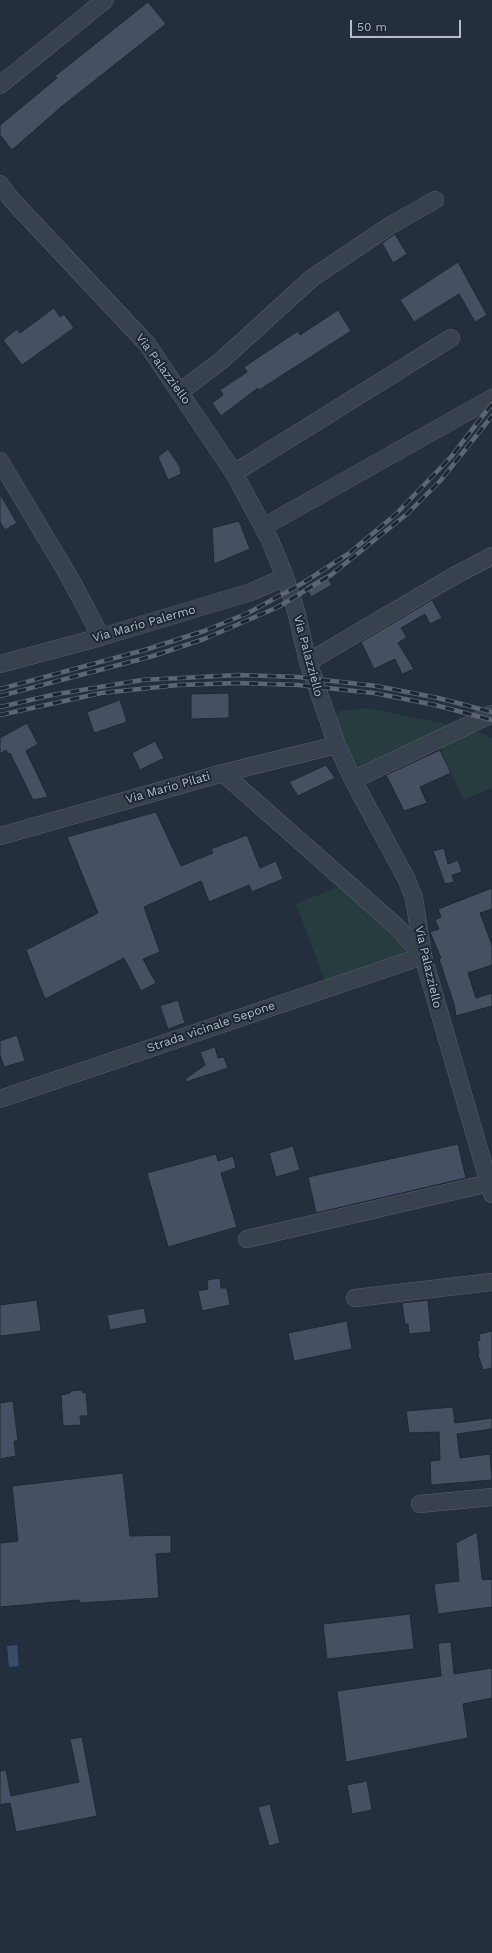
<!DOCTYPE html>
<html>
<head>
<meta charset="utf-8">
<style>
	body { margin:0 }
	#map { position:relative; width:492px; height:1953px; overflow:hidden; background:#242f3e; font-family:"Work Sans",sans-serif }
	canvas { display:block }
	.scale { position:absolute; left:350px; top:20px; width:111px; height:18px; box-sizing:border-box; border:2px solid #b4bcc9; border-top:0; padding-left:5px; font-size:12px; line-height:14px; white-space:nowrap; color:#b4bcc9; -webkit-text-stroke:3px #1d2633; paint-order:stroke }
</style>
</head>
<body>
<div id="map">
<canvas width="492" height="1953"></canvas>
<div class="scale">50 m</div>
</div>
<script>
const c = document.querySelector('canvas').getContext('2d');
c.lineJoin = 'round';
function fillPath(path, color) {
  c.fillStyle = color;
  c.fill(path, 'evenodd');
}
function poly(rows) {
  const path = new Path2D();
  for (const r of rows) {
    path.moveTo(r[0], r[1]);
    for (let i = 2; i < r.length; i += 2) path.lineTo(r[i], r[i + 1]);
  }
  return path;
}
function stroke(path, color, width, dash) {
  c.strokeStyle = color;
  c.lineWidth = width;
  c.lineCap = dash ? 'butt' : 'round';
  c.setLineDash(dash || []);
  c.stroke(path);
}
function label(font, color, halo, rows, align = 'center') {
  c.font = font + ' "Work Sans",sans-serif';
  c.lineWidth = 4;
  c.setLineDash([]);
  c.textBaseline = 'middle';
  c.strokeStyle = halo;
  c.fillStyle = color;
  for (const [text, x, y, turn = 0] of rows) {
    c.save();
    c.translate(x, y);
    c.rotate((+turn || 0) * Math.PI / 180);
    c.textAlign = isNaN(turn) ? turn : align;
    if (halo) c.strokeText(text, 0, 0);
    c.fillText(text, 0, 0);
    c.restore();
  }
}
const green = poly([
	[368,708,446,724,447,727,359,775,336,724,335,718,340,711],
	[472,730,492,738,492,788,464,800,438,745],
	[338,887,400,941,405,948,405,953,326,984,296,904]
]);
const water = poly([
	[17,1645,19,1666,9,1667,7,1646]
]);
const building = poly([
	[148,2,166,24,61,107,12,150,0,135,0,125,57,78,55,76,148,2],
	[395,234,407,254,393,263,382,243,395,234],
	[458,262,487,315,475,322,459,294,414,322,400,300,458,262],
	[54,308,60,317,64,314,74,328,22,365,3,340,17,329,20,333,54,308],
	[338,310,351,331,259,390,258,388,221,416,212,403,223,395,220,390,247,372,244,367,298,331,300,335,338,310],
	[168,449,180,467,181,474,168,480,158,457,168,449],
	[0,494,17,523,5,530,0,522,0,494],
	[239,521,250,549,214,564,212,528,239,521],
	[326,574,332,585,311,597,305,586,326,574],
	[432,600,442,618,430,624,425,614,401,628,407,637,398,643,414,669,402,674,395,659,374,669,361,642,432,600],
	[229,693,229,718,191,719,191,694,229,693],
	[120,700,127,722,94,733,87,712,120,700],
	[27,723,38,744,26,751,48,797,33,800,10,753,8,754,6,750,0,754,0,738,27,723],
	[155,741,164,758,140,770,132,753,155,741],
	[440,750,451,773,420,787,427,803,404,811,386,775,440,750],
	[326,765,335,778,298,796,289,782,326,765],
	[156,812,181,866,213,853,211,849,247,835,260,868,276,861,283,879,252,892,249,885,209,902,201,881,144,907,160,952,143,959,156,983,141,991,124,958,45,999,26,950,98,913,67,837,156,812],
	[444,848,448,864,458,860,462,872,452,875,454,882,445,884,433,851,444,848],
	[492,888,492,909,480,913,492,945,492,965,468,973,476,998,492,993,492,1006,456,1016,454,1004,439,959,441,958,430,932,439,929,435,920,441,917,438,909,492,888],
	[178,1000,185,1023,168,1029,160,1006,178,1000],
	[17,1035,25,1061,4,1067,0,1055,0,1041,17,1035],
	[215,1047,218,1058,224,1057,228,1068,186,1082,185,1079,205,1065,200,1052,215,1047],
	[458,1144,466,1178,316,1213,308,1177,458,1144],
	[293,1146,300,1170,276,1177,269,1153,293,1146],
	[216,1154,218,1161,233,1156,236,1168,221,1173,237,1227,168,1247,147,1173,216,1154],
	[220,1278,221,1288,227,1288,230,1305,202,1311,198,1291,208,1289,207,1280,220,1278],
	[37,1300,41,1331,0,1336,0,1305,37,1300],
	[428,1300,431,1332,409,1334,408,1324,405,1324,402,1303,428,1300],
	[144,1308,147,1323,110,1330,107,1315,144,1308],
	[347,1321,352,1349,294,1361,288,1333,347,1321],
	[492,1331,492,1368,483,1370,478,1355,479,1353,477,1341,480,1340,479,1334,492,1331],
	[82,1390,83,1393,86,1392,88,1416,80,1416,81,1425,63,1426,61,1395,70,1393,70,1391,82,1390],
	[13,1401,18,1441,14,1441,16,1456,0,1459,0,1403,13,1401],
	[453,1407,455,1423,492,1418,492,1429,457,1434,460,1458,490,1454,492,1480,431,1485,430,1461,440,1460,439,1432,409,1433,406,1411,453,1407],
	[123,1473,130,1536,171,1535,171,1553,156,1554,159,1598,80,1603,79,1600,0,1607,0,1543,18,1541,12,1486,123,1473],
	[477,1532,482,1578,483,1580,492,1579,492,1607,438,1614,434,1584,459,1581,456,1543,477,1532],
	[410,1614,414,1649,327,1659,323,1624,410,1614],
	[451,1642,454,1674,492,1668,492,1698,463,1704,468,1738,346,1762,337,1691,441,1676,438,1643,451,1642],
	[82,1737,97,1816,16,1832,10,1803,0,1805,0,1771,6,1770,11,1796,79,1782,70,1739,82,1737],
	[367,1781,372,1810,352,1814,347,1785,367,1781],
	[270,1804,280,1843,269,1846,258,1807,270,1804]
]);
const minor = poly([
	[0,85,105,0],
	[0,184,11,199,147,344,234,473,270,540,285,577,296,611,308,662,337,745,353,780,407,880,414,898,423,956,492,1194],
	[181,391,222,360,312,278,391,225,435,200],
	[0,461,70,578,101,637],
	[234,473,451,338],
	[263,527,492,398],
	[308,662,454,576,492,556],
	[0,664,101,637,251,592,285,577],
	[353,780,492,714],
	[0,836,223,773,337,745],
	[0,1099,423,956,396,926,223,773],
	[247,1239,489,1183],
	[355,1298,492,1282],
	[420,1504,492,1497]
]);
const rail = poly([
	[0,689,148,649,204,631,248,613,303,583,348,554,395,515,451,457,492,404],
	[0,696,153,656,204,639,278,607,331,575,407,514,441,480,492,416],
	[0,707,52,695,142,680,238,675,298,677,376,686,438,698,492,712],
	[0,715,101,693,178,685,237,683,298,685,374,693,435,705,492,720]
]);
const streetNames = [
	["Via Palazziello",163,369,54],
	["Via Mario Palermo",144,624,-16],
	["Via Palazziello",308,656,75],
	["Via Mario Pilati",168,788,-16],
	["Via Palazziello",428,967,77],
	["Strada vicinale Sepone",211,1027,-19]
];
fillPath(green, '#263c3f');
fillPath(water, '#394c67');
fillPath(building, '#455162');
stroke(building, '#1f2835', 1);
stroke(minor, '#565f6c', 18);
stroke(minor, '#38414e', 17);
stroke(rail, '#5a6575', 4.5);
stroke(rail, '#1d2633', 3, [9]);
label('12px', '#b4bcc9', '#1d2633', streetNames);
</script>
</body>
</html>
